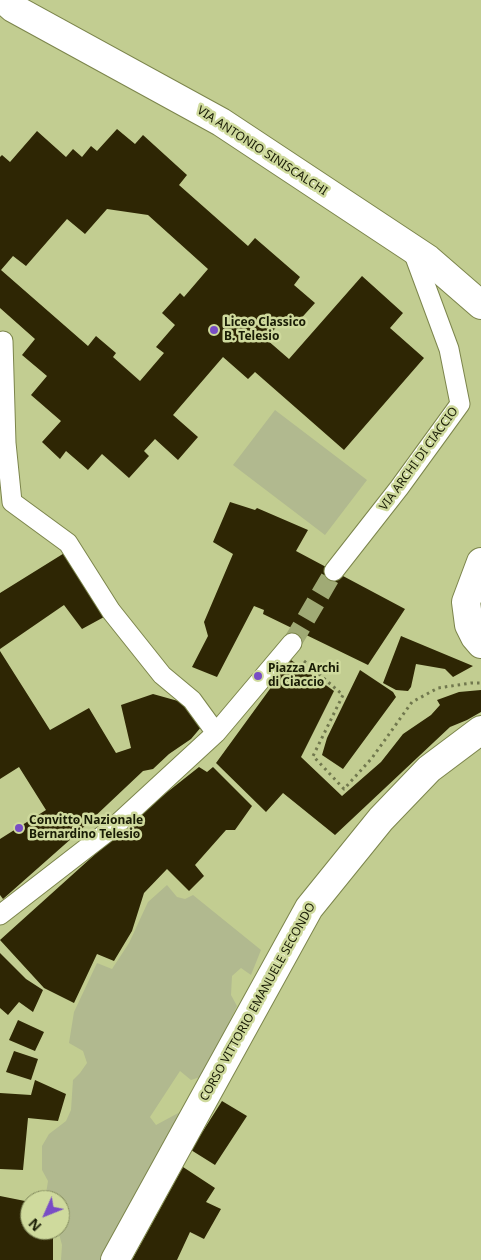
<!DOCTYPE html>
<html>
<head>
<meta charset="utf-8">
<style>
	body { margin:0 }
	#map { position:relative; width:481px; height:1260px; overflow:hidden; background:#c2cd91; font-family:"Noto Sans",sans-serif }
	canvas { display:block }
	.north { position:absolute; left:20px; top:1190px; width:50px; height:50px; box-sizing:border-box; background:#cfda9d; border:1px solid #868e60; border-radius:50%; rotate:226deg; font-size:14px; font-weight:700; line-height:20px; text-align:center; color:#191c05 }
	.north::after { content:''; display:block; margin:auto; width:18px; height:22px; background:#794dc5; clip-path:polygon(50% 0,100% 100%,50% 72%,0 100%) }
</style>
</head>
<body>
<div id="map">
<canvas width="481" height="1260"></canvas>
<div class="north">N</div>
</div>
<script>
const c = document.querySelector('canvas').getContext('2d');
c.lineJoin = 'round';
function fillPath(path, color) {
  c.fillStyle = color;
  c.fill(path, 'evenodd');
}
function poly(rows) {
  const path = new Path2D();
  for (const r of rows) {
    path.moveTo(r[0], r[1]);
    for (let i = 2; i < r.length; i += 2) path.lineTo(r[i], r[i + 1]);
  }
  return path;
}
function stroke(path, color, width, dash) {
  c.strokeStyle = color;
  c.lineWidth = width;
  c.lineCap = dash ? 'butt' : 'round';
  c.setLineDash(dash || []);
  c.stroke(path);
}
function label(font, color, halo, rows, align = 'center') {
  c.font = font + ' "Noto Sans",sans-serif';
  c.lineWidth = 5;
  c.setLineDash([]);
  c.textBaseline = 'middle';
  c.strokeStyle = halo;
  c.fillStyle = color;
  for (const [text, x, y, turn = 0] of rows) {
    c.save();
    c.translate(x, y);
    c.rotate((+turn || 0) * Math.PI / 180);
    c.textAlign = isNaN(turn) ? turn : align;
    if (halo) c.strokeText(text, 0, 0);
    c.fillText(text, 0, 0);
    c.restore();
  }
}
const green = poly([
	[275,410,367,480,325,535,233,465],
	[167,885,177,897,185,899,193,895,261,950,251,975,241,968,232,976,231,995,237,1006,203,1076,191,1080,180,1071,150,1117,156,1125,182,1111,167,1135,160,1154,148,1172,100,1260,61,1260,62,1245,58,1230,60,1230,60,1200,45,1200,48,1181,42,1170,42,1146,49,1134,66,1121,71,1110,73,1080,80,1073,87,1063,83,1051,69,1043,74,1012,97,963,112,969,129,943,148,902]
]);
const building = poly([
	[117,129,135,144,143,135,187,175,179,185,248,246,255,238,300,277,294,285,315,303,296,324,286,316,266,339,289,359,362,276,403,313,390,328,424,358,344,450,255,372,248,379,223,357,173,415,198,437,178,460,155,439,144,451,149,456,129,478,102,454,88,470,66,451,60,459,42,442,61,421,31,395,47,376,22,355,35,339,0,308,0,157,2,155,10,162,37,131,66,157,73,149,82,157,91,146,97,151],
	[107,209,148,215,208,269,184,297,180,293,162,313,175,325,156,347,164,353,140,381,113,357,116,353,96,336,88,346,1,270,13,256,26,266,67,219,85,234],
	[230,502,255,510,257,508,308,530,296,551,405,609,368,665,263,614,264,610,254,606,217,677,192,667,208,636,204,622,233,554,213,542],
	[66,552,104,617,82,629,64,605,0,649,0,593],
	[401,636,473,666,453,677,445,669,416,664,411,687,408,691,396,690,383,683],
	[0,651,50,730,89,708,116,753,131,748,121,705,153,694,178,701,194,711,202,726,191,739,169,754,153,769,143,771,72,838,3,899,0,895,0,839,46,810,19,767,0,779],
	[291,660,334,691,301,757,342,796,381,762,403,734,431,715,440,705,437,700,459,692,481,690,481,712,467,720,450,727,335,835,283,793,266,812,216,763],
	[360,670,393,692,396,697,343,769,322,755,327,738],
	[199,767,207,772,213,767,252,806,235,830,226,830,195,865,204,876,189,891,167,869,144,893,132,931,114,961,97,954,74,1003,44,988,0,940,142,812],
	[0,953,26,979,43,990,33,1012,19,1002,8,1015,0,1008],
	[18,1020,44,1032,35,1051,9,1040],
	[14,1051,38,1059,31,1080,6,1072],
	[35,1080,66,1094,58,1121,28,1118,23,1170,0,1169,0,1093,31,1095],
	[222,1101,247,1116,215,1165,191,1150],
	[183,1167,215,1188,206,1202,221,1209,204,1239,190,1232,177,1260,132,1260],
	[0,1196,30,1202,30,1230,53,1231,53,1260,0,1260]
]);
const streetTunnel = poly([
	[292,643,334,571]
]);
const path = poly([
	[304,661,343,695,313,756,344,789,372,758,412,702,438,688,471,683,481,683]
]);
const street = poly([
	[3,341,6,443,12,502,68,543,111,611,162,675,192,700,216,733],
	[334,571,399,488,460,404,449,349,412,249],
	[0,915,115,826,216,733,292,643]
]);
const secondary = poly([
	[4,0,13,8,221,122,428,259,481,305],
	[481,562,466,602,469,625,475,637,481,644],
	[115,1260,309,908,381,819,429,769,481,730]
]);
const markers = [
	[214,330,5,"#794dc5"],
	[258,676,5,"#794dc5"],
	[19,828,5,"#794dc5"]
];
const streetNames = [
	["VIA ANTONIO SINISCALCHI",262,151,33],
	["VIA ARCHI DI CIACCIO",419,459,-54],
	["CORSO VITTORIO EMANUELE SECONDO",258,1002,-61]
];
const poiNames = [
	["Liceo Classico",224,323],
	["B. Telesio",224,337],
	["Piazza Archi",268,669],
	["di Ciaccio",268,683],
	["Convitto Nazionale",29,821],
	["Bernardino Telesio",29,835]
];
fillPath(green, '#b1b98f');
fillPath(building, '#2e2604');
stroke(streetTunnel, '#a0aa75', 19, [19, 9]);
stroke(street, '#7c854c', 21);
stroke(secondary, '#7c854c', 30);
stroke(path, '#71784e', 3, [2.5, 4]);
stroke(street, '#fff', 19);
stroke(secondary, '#fff', 28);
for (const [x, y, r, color] of markers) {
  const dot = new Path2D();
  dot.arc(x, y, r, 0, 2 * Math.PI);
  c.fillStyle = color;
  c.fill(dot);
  stroke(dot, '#cfda9d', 2);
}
label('12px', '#191c05', '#cfda9d', streetNames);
label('bold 12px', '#191c05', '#cfda9d', poiNames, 'left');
</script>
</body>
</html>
